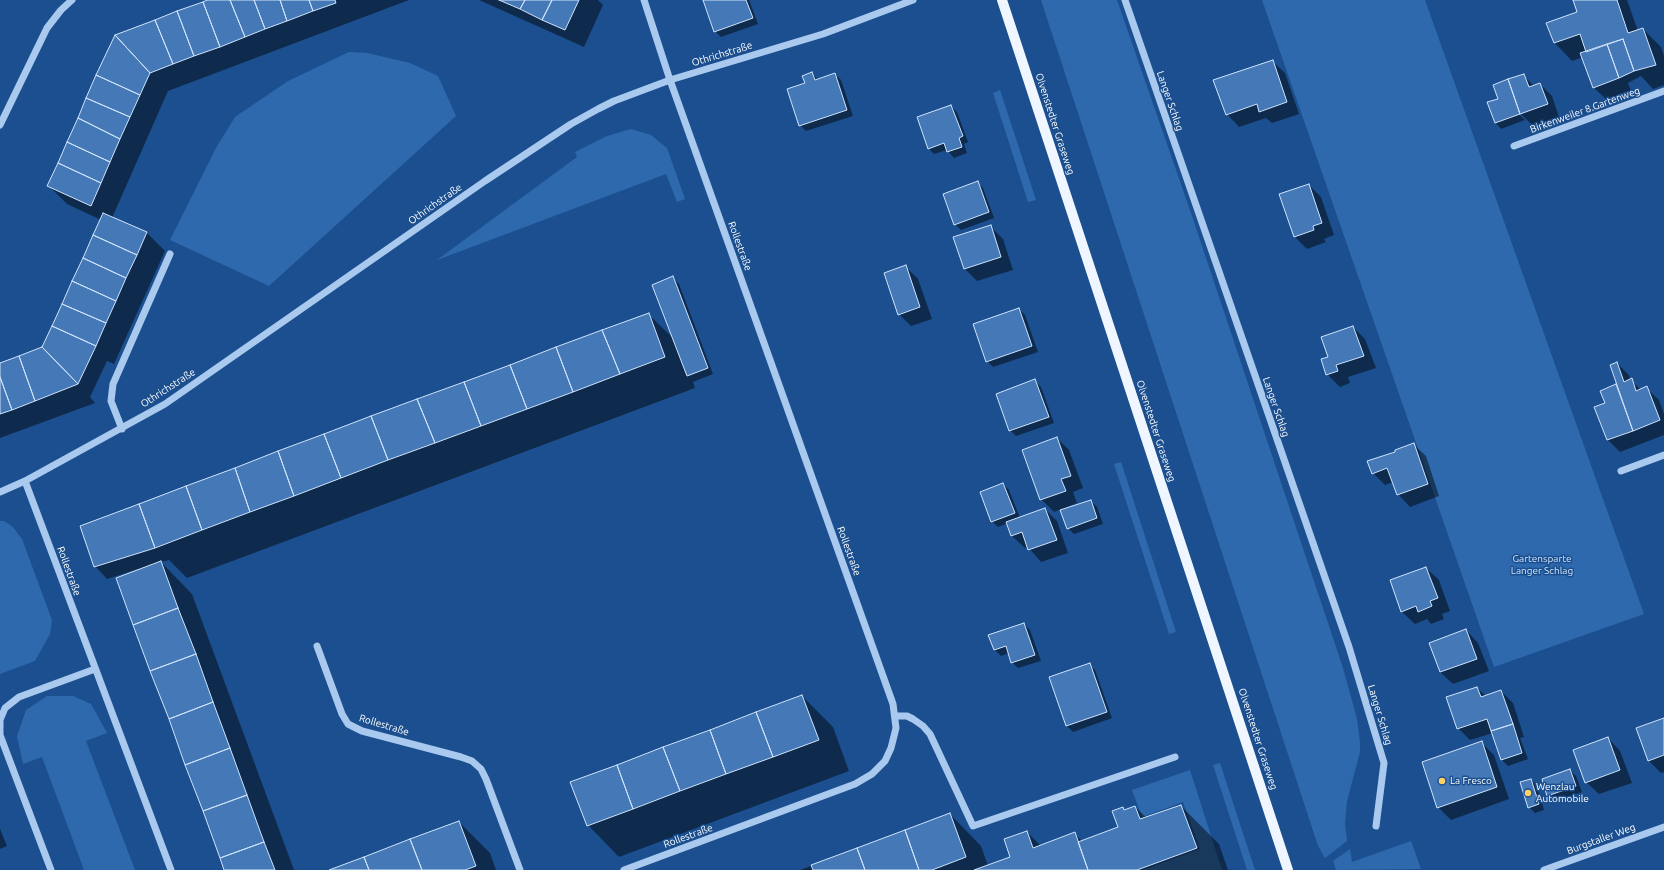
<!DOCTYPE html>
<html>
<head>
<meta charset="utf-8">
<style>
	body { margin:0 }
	canvas { display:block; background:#1b4f8f }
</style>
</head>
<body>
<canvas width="1664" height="870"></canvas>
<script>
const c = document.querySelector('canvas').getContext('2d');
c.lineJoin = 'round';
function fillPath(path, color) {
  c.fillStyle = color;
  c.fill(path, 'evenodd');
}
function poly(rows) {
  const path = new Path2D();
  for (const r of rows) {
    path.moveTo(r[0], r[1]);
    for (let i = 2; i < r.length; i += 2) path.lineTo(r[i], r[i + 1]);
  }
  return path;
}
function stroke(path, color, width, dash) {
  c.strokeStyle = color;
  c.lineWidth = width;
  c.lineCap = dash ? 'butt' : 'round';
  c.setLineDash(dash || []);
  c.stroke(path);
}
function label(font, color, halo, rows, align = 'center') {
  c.font = font + ' Ubuntu,sans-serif';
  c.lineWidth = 3;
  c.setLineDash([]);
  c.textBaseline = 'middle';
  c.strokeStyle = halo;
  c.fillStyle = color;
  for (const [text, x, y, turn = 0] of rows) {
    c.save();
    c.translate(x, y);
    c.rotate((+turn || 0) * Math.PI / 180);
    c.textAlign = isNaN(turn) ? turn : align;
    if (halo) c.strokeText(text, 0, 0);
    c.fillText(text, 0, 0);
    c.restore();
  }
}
const green = poly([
	[1041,0,1117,0,1192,216,1343,668,1357,719,1360,742,1360,752,1347,801,1345,823,1347,841,1325,858,1318,846],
	[1262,0,1425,0,1644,614,1494,667],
	[349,52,367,53,410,63,438,76,456,116,269,286,170,240,216,148,235,117,288,81],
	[1000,90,1036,200,1028,202,993,93],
	[631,129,651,135,667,148,685,199,677,202,666,174,437,260,577,157,575,152,607,136],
	[1121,462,1176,632,1169,634,1114,464],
	[0,521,4,521,13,527,22,539,52,620,50,634,35,661,0,674],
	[47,696,73,696,91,704,107,733,86,741,135,870,84,870,42,757,23,764,17,736,26,710],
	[1220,763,1255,870,1247,870,1213,765],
	[1190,770,1222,870,1143,870,1200,849,1183,802,1142,817,1132,790],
	[1411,841,1421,869,1336,870,1333,861,1350,849,1352,862]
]);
const shadow = poly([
	[210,0,409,0,168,91,112,218,147,233,165,251,114,364,107,361,90,397,95,403,0,438,0,364,43,348,101,220,67,204,49,186],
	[479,0,598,0,603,5,584,47],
	[704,0,749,0,758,24,721,37,715,31],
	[1574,0,1627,0,1638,31,1643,29,1661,47,1664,56,1664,85,1653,89,1641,76,1628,83,1631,91,1606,99,1593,87,1583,57,1572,61,1554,42,1578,13],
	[1272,61,1285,73,1299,114,1272,123,1266,118,1239,127,1227,114],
	[812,73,818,80,835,74,841,80,853,116,806,131,800,125],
	[1523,75,1534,86,1540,84,1552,96,1559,117,1533,126,1520,113,1518,113,1525,120,1501,129,1495,122,1499,99],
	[951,106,957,112,968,142,964,144,967,153,954,158,947,150,934,154,928,148],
	[977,182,983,188,994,218,961,230,955,224],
	[1309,185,1321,197,1334,235,1324,239,1326,242,1307,249,1295,237,1281,195],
	[990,226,1003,239,1013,270,977,281,965,269,955,238],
	[906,267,918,279,932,319,911,326,899,314],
	[673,278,679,284,713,374,693,382,695,388,187,578,169,560,161,562,192,594,294,870,225,870,138,569,107,579,95,566,648,314,674,339],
	[1019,309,1025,315,1038,352,993,367,987,361],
	[1353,327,1365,339,1376,368,1348,377,1350,383,1340,387,1327,374,1329,358],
	[1617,363,1629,375,1631,380,1641,390,1646,388,1659,400,1664,414,1664,435,1620,452,1608,440,1596,407,1606,403,1601,391,1618,385],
	[1035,381,1041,387,1054,423,1016,436,1010,430],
	[1057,438,1069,450,1083,488,1073,492,1077,503,1067,507,1068,509,1091,501,1097,507,1103,524,1074,534,1068,528,1061,509,1054,512,1041,499],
	[1413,444,1426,456,1439,496,1410,507,1398,494,1393,482,1385,485,1373,473,1396,452],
	[1003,484,1009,490,1020,518,1045,509,1057,521,1068,553,1041,562,1028,547,1025,548,1012,536,1008,523,998,527,992,521],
	[1426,568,1439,580,1450,611,1442,614,1444,619,1431,624,1427,619,1415,624,1402,612,1391,581],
	[1024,624,1030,630,1041,661,1018,668,1012,662,1009,653,1001,656,995,650],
	[1466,630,1478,643,1489,671,1453,684,1440,672],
	[1089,664,1095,670,1112,718,1073,732,1067,726,1050,677],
	[1477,688,1486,696,1501,691,1513,703,1524,737,1520,738,1528,759,1508,766,1502,760,1493,733,1470,740,1458,728],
	[802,696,833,727,849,771,619,857,588,825],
	[1664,719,1664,772,1661,773,1648,760],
	[1608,738,1620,751,1632,783,1599,794,1586,782],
	[1481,742,1494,755,1509,799,1451,820,1438,807],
	[1570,770,1576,776,1582,792,1554,802,1548,796],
	[1531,780,1537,786,1544,810,1535,813,1529,807],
	[1181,806,1219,844,1228,870,800,870,950,814,981,846,988,866,1011,857,1027,832,1041,846,1074,833,1082,841,1119,828,1123,808,1125,810,1135,807,1147,818],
	[459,822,490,853,496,870,332,870],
	[0,829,7,846,0,849]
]);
const building = poly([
	[207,0,230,0,245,37,220,47,203,2,207,0],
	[230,0,254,0,265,29,245,37,230,0],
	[254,0,280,0,287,21,265,29,254,0],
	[280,0,309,0,313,11,287,21,280,0],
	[309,0,335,0,336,3,313,11,309,0],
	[499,0,525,0,520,9,499,0],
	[525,0,552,0,542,20,520,9,525,0],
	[552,0,579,0,565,30,542,20,552,0],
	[703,0,746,0,753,18,714,32,703,0],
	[1573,0,1617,0,1628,33,1643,28,1656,65,1634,71,1623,39,1586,52,1580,34,1554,43,1546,23,1577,12,1573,0],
	[203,2,220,47,194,56,177,11,203,2],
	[177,11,194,56,173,64,155,20,177,11],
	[155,20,173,64,150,73,115,35,155,20],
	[115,35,150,73,140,95,96,75,115,35],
	[1623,39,1634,71,1619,78,1607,44,1623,39],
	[1607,44,1619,78,1593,88,1580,53,1607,44],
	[1273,60,1287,102,1259,112,1257,104,1226,115,1213,80,1273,60],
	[812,72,815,80,835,73,847,110,799,126,787,89,805,83,802,76,812,72],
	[1524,74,1529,87,1540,83,1548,104,1520,114,1508,79,1524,74],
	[96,75,140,95,130,117,86,98,96,75],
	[1508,79,1520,114,1495,123,1487,102,1498,99,1493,85,1508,79],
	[86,98,130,117,120,139,78,118,86,98],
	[951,105,963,136,959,138,962,147,947,152,944,143,928,149,917,117,951,105],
	[78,118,120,139,110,162,67,142,78,118],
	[67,142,110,162,101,183,58,163,67,142],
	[58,163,101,183,91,206,47,186,58,163],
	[978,181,989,212,954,225,943,194,978,181],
	[1309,184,1322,223,1313,226,1314,230,1294,237,1279,194,1309,184],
	[103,213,147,232,137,255,93,235,103,213],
	[991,225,1001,257,964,269,953,237,991,225],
	[93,235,137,255,126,278,83,258,93,235],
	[83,258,126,278,116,301,72,281,83,258],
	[906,265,920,307,898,315,884,273,906,265],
	[673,276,708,368,687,376,652,285,673,276],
	[72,281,116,301,106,323,62,304,72,281],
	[62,304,106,323,96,346,52,326,62,304],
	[1019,308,1032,346,986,362,973,324,1019,308],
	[649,313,665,357,620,374,602,330,649,313],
	[52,326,96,346,78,384,42,347,52,326],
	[1353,326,1364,356,1336,365,1338,371,1326,375,1321,359,1328,357,1321,337,1353,326],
	[602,330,620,374,573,392,556,347,602,330],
	[42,347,78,384,35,401,19,356,42,347],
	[556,347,573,392,527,409,510,365,556,347],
	[19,356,35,401,12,410,0,377,0,363,19,356],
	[1617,362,1624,382,1632,378,1636,391,1647,386,1660,420,1633,431,1610,365,1617,362],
	[510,365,527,409,481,426,464,382,510,365],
	[0,377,12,410,0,414,0,377],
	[1035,379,1049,417,1009,431,996,394,1035,379],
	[464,382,481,426,435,443,417,399,464,382],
	[1616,384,1633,431,1607,440,1594,407,1605,403,1600,391,1616,384],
	[417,399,435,443,388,460,371,416,417,399],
	[371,416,388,460,341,478,324,434,371,416],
	[324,434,341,478,294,496,278,451,324,434],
	[1057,437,1071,476,1061,479,1066,491,1040,500,1022,450,1057,437],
	[1414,443,1428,484,1397,495,1387,468,1372,474,1367,461,1395,452,1395,450,1414,443],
	[278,451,294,496,250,512,235,468,278,451],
	[235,468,250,512,202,530,186,486,235,468],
	[1003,483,1015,513,991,522,980,492,1003,483],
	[186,486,202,530,155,548,139,504,186,486],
	[1091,500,1097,518,1067,529,1060,510,1091,500],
	[139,504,155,548,94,567,80,526,139,504],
	[1045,508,1057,540,1028,550,1022,532,1011,536,1006,522,1045,508],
	[161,561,178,608,133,625,116,578,161,561],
	[1426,567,1438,598,1430,601,1432,606,1418,612,1416,606,1401,612,1390,580,1426,567],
	[178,608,196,654,150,671,133,625,178,608],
	[1024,623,1035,655,1011,663,1006,646,994,650,988,635,1024,623],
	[1466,629,1477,659,1440,672,1429,643,1466,629],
	[196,654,213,702,169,719,150,671,196,654],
	[1090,663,1107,712,1066,726,1049,677,1090,663],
	[1477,687,1481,697,1501,690,1513,724,1491,731,1487,719,1457,729,1446,697,1477,687],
	[802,695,819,740,773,757,756,712,802,695],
	[213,702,230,748,185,765,169,719,213,702],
	[756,712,773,757,726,774,710,730,756,712],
	[1664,718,1664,755,1648,761,1636,728,1664,718],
	[1513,724,1522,753,1501,760,1491,731,1513,724],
	[710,730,726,774,680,791,663,747,710,730],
	[1608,737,1620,770,1585,783,1573,750,1608,737],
	[1482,741,1497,787,1437,808,1422,762,1482,741],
	[663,747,680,791,633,809,617,765,663,747],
	[230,748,247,795,203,811,185,765,230,748],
	[617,765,633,809,587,826,570,782,617,765],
	[1570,769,1576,786,1547,796,1542,779,1570,769],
	[1531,779,1539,804,1528,808,1520,782,1531,779],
	[247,795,264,842,220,858,203,811,247,795],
	[1181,805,1197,848,1137,870,1088,870,1078,842,1118,827,1112,811,1123,807,1124,810,1135,806,1140,819,1181,805],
	[950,813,966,857,932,870,919,870,905,830,950,813],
	[459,821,476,866,465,870,422,870,410,839,459,821],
	[905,830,919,870,865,870,857,848,905,830],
	[1027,831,1033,848,1075,832,1088,870,974,870,1010,857,1004,839,1027,831],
	[410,839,422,870,369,870,364,857,410,839],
	[264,842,275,870,224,870,220,858,264,842],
	[857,848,865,870,813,870,811,865,857,848],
	[364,857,369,870,329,870,364,857]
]);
const minor = poly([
	[1125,0,1349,647,1384,763,1376,826],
	[0,125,47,28,61,10,72,0],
	[1514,146,1664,91],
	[122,429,111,401,113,384,170,254],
	[1621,471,1664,455],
	[25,481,171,870],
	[0,492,25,481,165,404,485,181,571,124,598,109,614,101,670,80,823,34,913,0],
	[317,646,342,714,348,724,362,731,461,757,472,761,481,769,486,779,520,870],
	[895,716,907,716,913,719,923,726,930,734,973,826,1175,757],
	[0,728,0,720,5,708,19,697,95,669],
	[0,730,0,735,51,870],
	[624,870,855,784,872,774,885,761,891,748,896,728,893,704,670,80,644,0],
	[1544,870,1664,827]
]);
const major = poly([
	[1002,0,1288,870]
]);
const markers = [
	[1442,781,4,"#ffd166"],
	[1528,793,4,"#ffd166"]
];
const streetNames = [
	["Othrichstraße",722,54,-17],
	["Langer Schlag",1170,101,71],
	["Birkenweiler 8.Gartenweg",1585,110,-20],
	["Olvenstedter Graseweg",1055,124,72],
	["Othrichstraße",435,204,-35],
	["Rollestraße",740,246,70],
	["Othrichstraße",168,388,-33],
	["Langer Schlag",1276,407,71],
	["Olvenstedter Graseweg",1156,431,72],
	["Rollestraße",849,551,70],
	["Rollestraße",69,571,70],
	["Langer Schlag",1380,715,73],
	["Rollestraße",384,725,17],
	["Olvenstedter Graseweg",1258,739,72],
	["Rollestraße",688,836,-20],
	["Burgstaller Weg",1601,839,-20]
];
const parkNames = [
	["Gartensparte",1542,559],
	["Langer Schlag",1542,571]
];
const poiNames = [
	["La Fresco",1450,781],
	["Wenzlau",1536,787],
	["Automobile",1536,799]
];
fillPath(green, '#2e69ad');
fillPath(shadow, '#0007');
fillPath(building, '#4478b7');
stroke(building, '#cfe3fa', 1);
stroke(minor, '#a9c9ee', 7);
stroke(major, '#f0f6ff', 10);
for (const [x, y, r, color] of markers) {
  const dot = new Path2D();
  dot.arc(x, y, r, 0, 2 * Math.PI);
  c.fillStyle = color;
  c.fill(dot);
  stroke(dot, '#1b4f8f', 1.5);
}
label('10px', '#fff', '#1b4f8f', streetNames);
label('10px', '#cfe3fa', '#1b4f8f', parkNames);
label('10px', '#fff', '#1b4f8f', poiNames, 'left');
</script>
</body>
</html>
